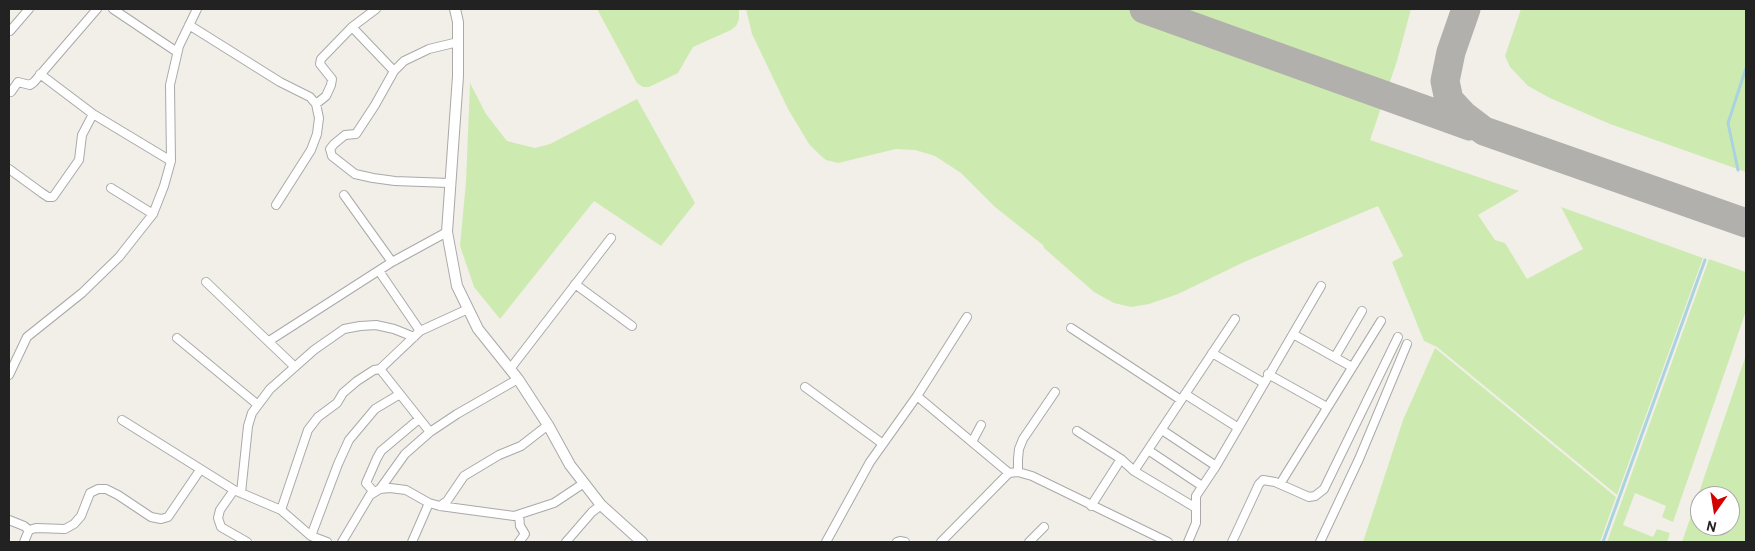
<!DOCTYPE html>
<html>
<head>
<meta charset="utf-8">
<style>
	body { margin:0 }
	#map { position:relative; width:1755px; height:551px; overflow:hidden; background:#f2efe9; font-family:Overpass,sans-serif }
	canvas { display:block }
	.frame { position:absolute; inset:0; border:10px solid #222; pointer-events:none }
	.north { position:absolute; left:1690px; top:486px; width:50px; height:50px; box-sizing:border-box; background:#fff; border:1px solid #a7a7a7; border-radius:50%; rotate:193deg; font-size:14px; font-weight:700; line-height:20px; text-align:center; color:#222 }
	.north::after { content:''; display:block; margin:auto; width:18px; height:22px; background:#d40000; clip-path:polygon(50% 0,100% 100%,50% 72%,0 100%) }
</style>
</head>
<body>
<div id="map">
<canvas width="1755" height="551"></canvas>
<div class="frame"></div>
<div class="north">N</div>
</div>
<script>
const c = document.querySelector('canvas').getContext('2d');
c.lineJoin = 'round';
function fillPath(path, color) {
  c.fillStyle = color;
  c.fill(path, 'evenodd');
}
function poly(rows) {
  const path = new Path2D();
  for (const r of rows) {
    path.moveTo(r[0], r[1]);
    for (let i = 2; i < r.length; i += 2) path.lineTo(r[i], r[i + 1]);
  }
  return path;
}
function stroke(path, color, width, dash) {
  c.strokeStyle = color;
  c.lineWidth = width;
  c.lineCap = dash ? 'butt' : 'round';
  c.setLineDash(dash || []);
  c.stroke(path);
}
const grass = poly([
	[597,9,739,9,739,19,736,26,731,30,693,47,678,73,649,87,643,87,637,83],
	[746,9,1411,9,1397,61,1370,140,1519,191,1478,215,1495,240,1505,243,1527,279,1583,249,1561,207,1703,258,1617,495,1437,347,1424,341,1392,262,1403,256,1378,206,1244,262,1178,294,1149,304,1131,307,1114,303,1094,292,1044,248,1043,245,995,207,961,173,935,156,915,150,896,149,838,163,826,160,821,156,809,144,788,109,752,34],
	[1521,9,1746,9,1746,172,1610,124,1550,98,1528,86,1510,67,1505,56],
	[470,83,486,114,507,141,535,148,550,144,637,99,695,203,661,246,594,201,500,319,474,287,460,246,466,182],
	[1709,259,1746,272,1746,311,1673,522,1662,517,1666,506,1635,493,1623,525,1653,537,1657,529,1670,533,1667,542,1607,542],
	[1435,348,1616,497,1600,542,1363,542,1403,420],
	[1746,355,1746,542,1682,542],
	[1700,496,1730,496,1730,526,1700,526]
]);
const stream = poly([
	[1738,170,1728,123,1746,68],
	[1603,542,1705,260]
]);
const taxiway = poly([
	[1144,9,1470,126],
	[1466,9,1451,52,1445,81,1449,100,1463,115,1484,131,1746,223]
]);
const minor = poly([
	[113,9,177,52],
	[189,25,280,82,310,97,316,104,319,118,317,134,311,150,276,205],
	[352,27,394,71],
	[10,31,29,9],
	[40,74,93,114,171,161],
	[11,92,18,82,30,85,34,82,97,9],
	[316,104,326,96,331,85,332,79,320,64,321,59,352,27,376,9],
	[9,169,42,193,48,197,53,197,79,160,82,135,93,114],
	[449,183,395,181,373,178,355,174,332,156,330,149,334,144,345,135,356,134,375,105,394,71,404,61,429,49,458,42],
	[111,188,153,214],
	[344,195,392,262],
	[379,271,420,331],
	[206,282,295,367],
	[575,284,632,326],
	[1071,328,1181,400],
	[1293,334,1352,367],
	[177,338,258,405],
	[269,341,392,262,447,232],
	[1212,353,1264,383],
	[1335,357,1362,311],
	[380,369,430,432],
	[510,369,611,238],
	[1268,374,1327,407],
	[9,375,27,337,82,293,119,257,153,214,164,186,171,161,170,85,179,46,197,9],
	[805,387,883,444],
	[1185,394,1237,427],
	[917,396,1009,473],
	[122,420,234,490,281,510,311,536,327,542],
	[1162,430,1216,466],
	[1077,431,1121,459,1134,471,1196,508],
	[972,442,981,425],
	[1148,450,1202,486],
	[1134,471,1235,319],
	[1018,472,1018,459,1019,449,1023,439,1055,392],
	[1280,484,1381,321],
	[380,489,405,454,430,432,457,414,518,379],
	[234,490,220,510,218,518,221,527,247,542],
	[374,492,366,483,377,458,381,451,419,419],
	[241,493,248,426,252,413,270,389,314,350,344,329,360,326,376,325,394,329,414,337],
	[440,506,447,501,464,476,499,455,521,446,548,425],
	[1091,506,1121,459],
	[281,510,308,430,318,417,337,403,343,393,357,381,374,370,380,369,420,331,468,309],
	[9,520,24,526,29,530],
	[311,536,338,464,349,440,375,409,400,394],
	[24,542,29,530,36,528,65,529,74,524,81,516,90,493,98,489,106,489,118,495,151,517,161,519,168,517,200,470],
	[342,542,370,495,380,489,390,488,406,490,429,503,440,506,514,516,554,503,584,483],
	[412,542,429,503],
	[519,542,525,534,520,526,519,515],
	[566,542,592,512,601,505],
	[826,542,870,462,917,396,967,317],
	[897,542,900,541,905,542],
	[941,542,1001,481,1009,473,1018,472,1032,476,1168,542],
	[1029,542,1044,527],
	[1188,542,1196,523,1196,496,1216,466,1321,286],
	[1232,542,1259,484,1263,480,1275,482,1309,497,1315,496,1324,489,1398,337],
	[1320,542,1359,459,1407,344]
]);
const tertiary = poly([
	[455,9,458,22,458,76,447,232,457,286,478,329,518,379,548,425,570,465,601,505,642,542]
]);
fillPath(grass, '#cdebb0');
stroke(stream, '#aad3df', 3);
stroke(taxiway, '#b1b0ac', 29);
stroke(minor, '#a9a9a9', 10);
stroke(tertiary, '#a9a9a9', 12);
stroke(minor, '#fff', 8);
stroke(tertiary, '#fff', 10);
</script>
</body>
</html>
